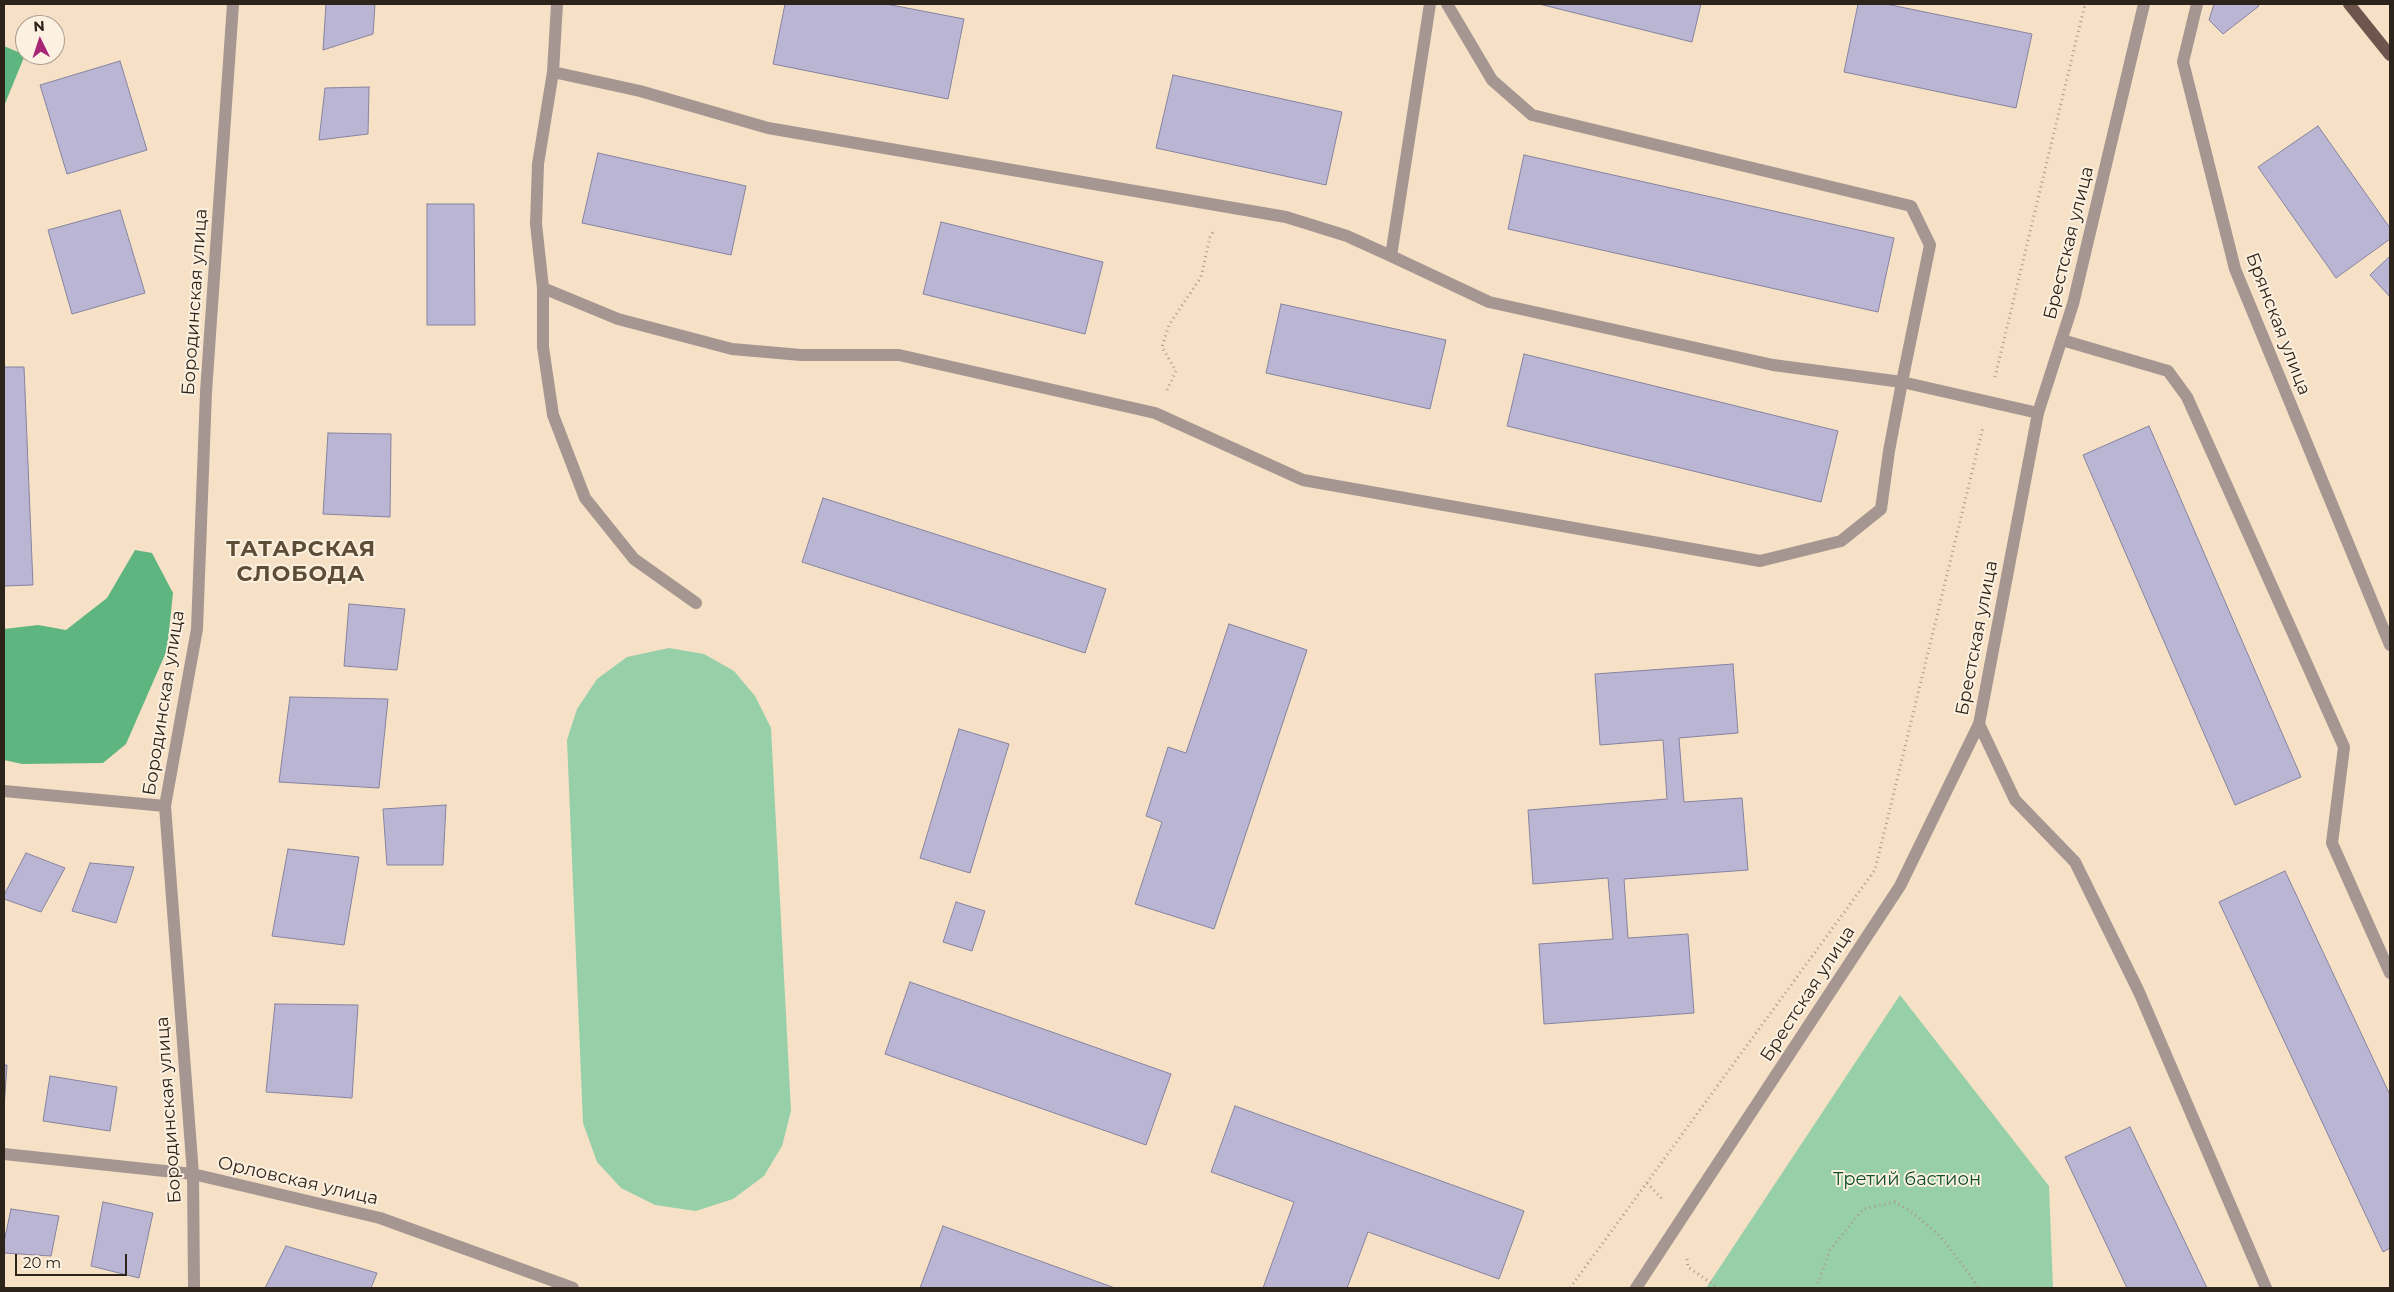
<!DOCTYPE html>
<html>
<head>
<meta charset="utf-8">
<style>
	body { margin:0 }
	#map { position:relative; width:2394px; height:1292px; overflow:hidden; background:#f6e1c7; font-family:Montserrat,sans-serif }
	canvas { display:block }
	.frame { position:absolute; inset:0; border:5px solid #2c241a; pointer-events:none }
	.north { position:absolute; left:15px; top:15px; width:50px; height:50px; box-sizing:border-box; background:#fcf0e0; border:1px solid #a99e91; border-radius:50%; rotate:356deg; font-size:14px; font-weight:700; line-height:20px; text-align:center; color:#2c241a }
	.north::after { content:''; display:block; margin:auto; width:18px; height:22px; background:#a62675; clip-path:polygon(50% 0,100% 100%,50% 72%,0 100%) }
	.scale { position:absolute; left:15px; top:1254px; width:112px; height:22px; box-sizing:border-box; border:2px solid #2c241a; border-top:0; padding-left:6px; font-size:15px; line-height:18px; white-space:nowrap; color:#2c241a; -webkit-text-stroke:4px #fcf0e0; paint-order:stroke }
</style>
</head>
<body>
<div id="map">
<canvas width="2394" height="1292"></canvas>
<div class="frame"></div>
<div class="north">N</div>
<div class="scale">20 m</div>
</div>
<script>
const c = document.querySelector('canvas').getContext('2d');
c.lineJoin = 'round';
function fillPath(path, color) {
  c.fillStyle = color;
  c.fill(path, 'evenodd');
}
function poly(rows) {
  const path = new Path2D();
  for (const r of rows) {
    path.moveTo(r[0], r[1]);
    for (let i = 2; i < r.length; i += 2) path.lineTo(r[i], r[i + 1]);
  }
  return path;
}
function stroke(path, color, width, dash) {
  c.strokeStyle = color;
  c.lineWidth = width;
  c.lineCap = dash ? 'butt' : 'round';
  c.setLineDash(dash || []);
  c.stroke(path);
}
function label(font, color, halo, rows, align = 'center') {
  c.font = font + ' Montserrat,sans-serif';
  c.lineWidth = 4;
  c.setLineDash([]);
  c.textBaseline = 'middle';
  c.strokeStyle = halo;
  c.fillStyle = color;
  for (const [text, x, y, turn = 0] of rows) {
    c.save();
    c.translate(x, y);
    c.rotate((+turn || 0) * Math.PI / 180);
    c.textAlign = isNaN(turn) ? turn : align;
    if (halo) c.strokeText(text, 0, 0);
    c.fillText(text, 0, 0);
    c.restore();
  }
}
const green = poly([
	[669,648,704,654,734,671,755,696,771,728,791,1111,782,1146,764,1176,733,1199,696,1211,655,1205,621,1188,597,1162,583,1123,567,740,577,709,597,679,627,657],
	[1900,995,2049,1186,2053,1288,1706,1288]
]);
const forest = poly([
	[4,46,25,55,4,106],
	[135,550,152,553,173,593,167,650,126,744,103,763,22,764,4,760,4,629,38,625,66,630,107,598]
]);
const building = poly([
	[326,4,375,4,373,34,323,50,326,4],
	[785,4,886,4,964,19,948,99,773,64,785,4],
	[1539,4,1701,4,1692,42,1539,4],
	[1858,4,1886,4,2032,34,2016,108,1844,72,1858,4],
	[2214,4,2257,4,2259,6,2223,34,2209,20,2214,4],
	[120,61,147,150,67,174,40,85,120,61],
	[1173,75,1342,112,1326,185,1156,148,1173,75],
	[369,87,368,134,319,140,325,88,369,87],
	[2318,126,2390,228,2390,239,2336,278,2258,167,2318,126],
	[598,153,746,186,731,255,582,223,598,153],
	[1524,155,1894,238,1878,312,1508,229,1524,155],
	[427,204,474,204,475,325,427,325,427,204],
	[120,210,145,293,72,314,48,230,120,210],
	[941,222,1103,262,1085,334,923,294,941,222],
	[2390,256,2390,297,2370,275,2390,256],
	[1281,304,1446,340,1430,409,1266,373,1281,304],
	[1524,354,1838,431,1821,502,1507,426,1524,354],
	[4,367,24,367,33,585,4,586,4,367],
	[2149,426,2301,777,2235,805,2083,455,2149,426],
	[328,433,391,434,390,517,323,514,328,433],
	[823,498,1106,589,1085,653,802,562,823,498],
	[349,604,405,609,397,670,344,666,349,604],
	[1229,624,1307,650,1214,929,1135,904,1162,822,1146,816,1168,747,1186,753,1229,624],
	[1733,664,1738,733,1679,738,1684,802,1742,798,1748,870,1624,879,1628,938,1688,934,1694,1013,1544,1024,1539,944,1613,939,1608,878,1533,884,1528,810,1667,799,1663,740,1600,745,1595,674,1733,664],
	[290,697,388,699,379,788,279,782,290,697],
	[959,729,1009,744,970,873,920,858,959,729],
	[446,805,443,865,387,865,383,809,446,805],
	[288,849,359,857,344,945,272,936,288,849],
	[26,853,65,868,41,912,4,899,4,895,26,853],
	[90,863,134,867,116,923,72,911,90,863],
	[2285,871,2390,1095,2390,1248,2383,1252,2219,902,2285,871],
	[956,902,985,911,972,951,943,942,956,902],
	[910,982,1171,1074,1146,1145,885,1054,910,982],
	[275,1004,358,1005,352,1098,266,1092,275,1004],
	[4,1065,7,1065,4,1108,4,1065],
	[50,1076,117,1087,110,1131,43,1121,50,1076],
	[1235,1106,1524,1211,1499,1279,1368,1232,1347,1288,1263,1288,1294,1202,1211,1172,1235,1106],
	[2130,1127,2207,1288,2127,1288,2065,1157,2130,1127],
	[103,1202,153,1213,139,1278,91,1266,103,1202],
	[11,1209,59,1216,51,1256,4,1253,4,1242,11,1209],
	[943,1226,1115,1288,920,1288,943,1226],
	[286,1246,377,1273,371,1288,265,1288,286,1246]
]);
const path = poly([
	[1995,377,2085,4],
	[1167,390,1176,371,1162,347,1169,325,1201,277,1210,237,1214,230],
	[1647,1183,1664,1201],
	[1687,1259,1688,1267,1718,1288],
	[1570,1288,1875,870,1983,427],
	[1816,1288,1830,1250,1863,1209,1895,1202,1913,1213,1940,1236,1970,1275,1978,1288]
]);
const service = poly([
	[557,4,553,72,538,164,536,224,543,288,543,347,553,415,585,498,634,559,696,603],
	[1447,4,1492,80,1532,115,1911,206,1930,245,1902,382,2038,413],
	[553,72,640,91,768,128,1286,217,1347,236,1391,256],
	[543,288,618,319,732,349,801,355,899,355,1155,413,1303,480,1760,561,1841,541,1881,509,1889,451,1902,382,1773,365,1489,302,1391,256,1430,4],
	[2062,340,2168,371,2187,397,2344,747,2332,843,2390,973],
	[1979,724,2015,800,2075,862,2139,992,2266,1288]
]);
const minor = poly([
	[2197,4,2183,62,2235,269,2390,645],
	[4,791,165,806],
	[4,1154,193,1174,380,1218,573,1288],
	[194,1288,193,1174,165,806,197,629,206,392,233,4],
	[1636,1288,1900,886,1979,724,2038,413,2073,304,2144,4]
]);
const primary = poly([
	[2349,4,2390,55]
]);
const streetNames = [
	["Брестская улица",2069,243,-76],
	["Бородинская улица",195,302,-86],
	["Брянская улица",2278,324,69],
	["Брестская улица",1977,638,-79],
	["Бородинская улица",164,703,-81],
	["Брестская улица",1808,994,-57],
	["Бородинская улица",169,1110,-94],
	["Орловская улица",298,1181,13]
];
const parkNames = [
	["Третий бастион",1907,1180]
];
const districtNames = [
	["ТАТАРСКАЯ",301,550],
	["СЛОБОДА",301,575]
];
fillPath(green, '#97cfa9');
fillPath(forest, '#5fb580');
fillPath(building, '#b9b5d3');
stroke(building, '#86839f', 1);
stroke(path, '#aa9a86', 3, [1, 4]);
stroke(service, '#a59691', 12);
stroke(minor, '#a59691', 12);
stroke(primary, '#6e554d', 12);
label('18px', '#2c241a', '#fcf0e0', streetNames);
label('18px', '#0e502e', '#fcf0e0', parkNames);
c.letterSpacing = '1px';
label('bold 22px', '#5e4d36', '#fcf0e0', districtNames);
c.letterSpacing = '0px';
</script>
</body>
</html>
